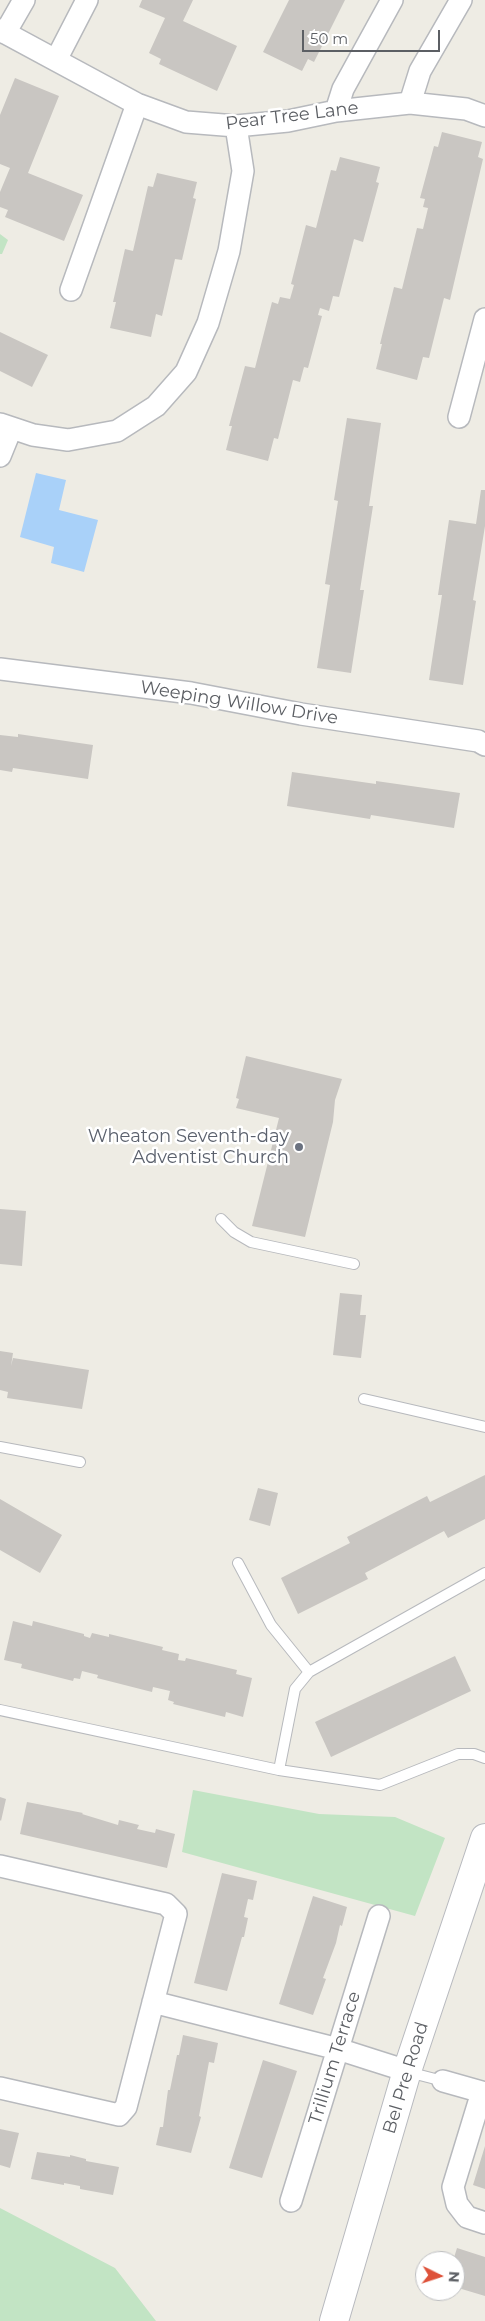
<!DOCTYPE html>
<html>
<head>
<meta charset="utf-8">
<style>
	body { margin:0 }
	#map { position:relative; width:485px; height:2321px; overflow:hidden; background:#eeece4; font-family:Montserrat,sans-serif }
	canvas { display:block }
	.north { position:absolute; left:415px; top:2251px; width:50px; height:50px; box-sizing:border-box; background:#fff; border:1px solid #bebfc1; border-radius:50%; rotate:94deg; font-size:14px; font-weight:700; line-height:20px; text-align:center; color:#5c5f64 }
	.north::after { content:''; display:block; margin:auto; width:18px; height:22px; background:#de523a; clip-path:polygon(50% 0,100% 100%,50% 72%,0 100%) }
	.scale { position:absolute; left:302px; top:30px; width:138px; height:22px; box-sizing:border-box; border:2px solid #5c5f64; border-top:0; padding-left:6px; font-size:15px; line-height:18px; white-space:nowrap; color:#5c5f64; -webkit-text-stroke:4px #fff; paint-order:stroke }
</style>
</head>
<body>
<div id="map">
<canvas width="485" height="2321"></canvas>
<div class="north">N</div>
<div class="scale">50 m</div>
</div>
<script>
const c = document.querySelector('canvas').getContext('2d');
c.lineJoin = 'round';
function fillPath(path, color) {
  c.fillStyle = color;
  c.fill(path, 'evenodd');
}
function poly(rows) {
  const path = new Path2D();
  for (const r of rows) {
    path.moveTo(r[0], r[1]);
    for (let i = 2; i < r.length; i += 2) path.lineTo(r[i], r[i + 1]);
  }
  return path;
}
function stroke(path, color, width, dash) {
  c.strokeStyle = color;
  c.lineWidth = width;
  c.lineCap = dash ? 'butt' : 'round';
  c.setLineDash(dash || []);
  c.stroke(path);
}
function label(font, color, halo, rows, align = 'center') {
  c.font = font + ' Montserrat,sans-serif';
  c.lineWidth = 5;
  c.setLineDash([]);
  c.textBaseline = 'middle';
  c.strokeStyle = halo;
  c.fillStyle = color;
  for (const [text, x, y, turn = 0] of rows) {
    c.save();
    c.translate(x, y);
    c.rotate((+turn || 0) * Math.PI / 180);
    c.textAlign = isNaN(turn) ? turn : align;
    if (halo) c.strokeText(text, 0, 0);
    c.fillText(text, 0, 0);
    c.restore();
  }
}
const green = poly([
	[0,234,8,240,2,254,0,254],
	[193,1790,319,1814,395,1817,445,1838,415,1916,182,1852],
	[0,2208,115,2268,156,2321,0,2321]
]);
const water = poly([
	[36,473,66,480,59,510,98,520,84,572,51,563,54,547,20,537]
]);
const building = poly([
	[142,0,193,0,183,21,237,46,217,91,159,64,161,59,149,53,165,18,139,7],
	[289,0,345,0,314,62,308,59,302,71,263,52],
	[15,78,59,96,28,173,83,195,64,241,5,217,8,210,0,207,0,192,10,168,0,164,0,115],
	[442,132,482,142,478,157,483,159,450,300,444,298,429,358,423,357,417,380,376,369,382,344,380,344,394,287,402,289,417,228,423,229,428,208,423,207,425,199,420,198,434,146,438,147],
	[340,157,380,167,376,182,379,183,363,242,354,239,339,297,333,296,329,311,320,308,318,315,322,316,308,368,304,367,300,382,293,380,278,439,274,438,268,461,226,450,232,426,229,426,245,366,255,368,272,302,278,304,280,297,290,299,294,285,291,284,306,225,316,228,331,170,336,171],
	[157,173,197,182,193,198,196,199,182,260,175,259,162,316,156,314,151,337,110,328,116,302,113,302,125,249,133,251,148,186,153,187],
	[0,332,48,355,32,387,0,371],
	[347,418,381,423,369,506,373,506,360,590,364,590,351,673,317,668,330,585,325,584,338,501,334,500],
	[481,490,485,490,485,526,473,600,476,601,463,685,429,680,442,595,438,595,449,520,476,524],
	[18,734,93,745,88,779,13,768,12,772,0,770,0,735,18,737],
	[292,772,376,784,376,781,460,793,454,828,371,815,370,819,287,806],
	[246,1056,342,1079,335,1100,333,1122,305,1237,252,1226,279,1118,236,1108,239,1099,236,1098],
	[0,1209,26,1211,22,1266,0,1264],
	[340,1293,362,1295,360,1315,366,1315,361,1358,333,1355],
	[0,1351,13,1353,11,1366,13,1358,89,1370,82,1409,7,1398,8,1392,0,1390],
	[485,1475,485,1519,448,1538,444,1531,365,1573,368,1579,298,1614,281,1578,350,1543,347,1537,427,1496,430,1502],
	[258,1488,278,1493,270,1526,249,1520],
	[0,1499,62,1535,40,1573,0,1550],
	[13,1621,32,1626,33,1621,84,1634,84,1636,90,1638,92,1633,109,1637,109,1634,163,1647,162,1650,179,1654,178,1660,185,1661,186,1658,237,1670,236,1674,252,1678,243,1717,226,1712,225,1717,173,1704,174,1702,168,1700,170,1691,153,1687,152,1692,97,1678,98,1675,82,1671,80,1679,74,1678,73,1681,21,1668,22,1664,4,1660],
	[455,1656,471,1691,331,1757,315,1722],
	[0,1797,6,1799,1,1821,0,1820],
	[27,1802,83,1813,82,1814,118,1825,119,1820,139,1825,137,1829,155,1833,156,1829,175,1834,167,1868,20,1834],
	[222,1873,257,1881,253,1900,248,1899,244,1917,248,1918,244,1937,242,1937,227,1991,194,1983],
	[313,1896,347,1907,342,1926,340,1925,336,1943,323,1978,326,1979,313,2015,279,2004],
	[183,2035,218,2043,214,2063,209,2062,199,2116,201,2117,191,2153,156,2145,160,2127,163,2127,168,2090,170,2090,177,2055,179,2055],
	[263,2060,297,2071,262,2178,229,2168],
	[0,2129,19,2133,10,2168,0,2165],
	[485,2146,485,2189,473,2185],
	[37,2152,70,2157,70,2155,86,2159,86,2161,119,2167,113,2195,80,2189,80,2186,64,2183,64,2185,31,2179],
	[457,2248,485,2257,485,2296,455,2287,455,2261,453,2261]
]);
const lane = poly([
	[221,1219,234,1232,251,1242,354,1264],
	[364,1399,485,1427],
	[0,1447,80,1462],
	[238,1563,271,1625,309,1672],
	[0,1710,279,1770,295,1689,309,1672,485,1573],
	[279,1770,380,1785,458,1754,474,1754,485,1758],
	[408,2072,443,2081]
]);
const street = poly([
	[0,30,137,104,186,122,236,126,288,121,336,111,410,103,466,109,485,116],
	[5,33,24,0],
	[56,60,87,0],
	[410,103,420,71,461,0],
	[336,111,343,89,392,0],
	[71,290,137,104],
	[459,417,485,319],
	[0,424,33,435,68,440,117,431,156,406,186,372,208,323,229,251,243,171,236,126],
	[0,456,11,429],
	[0,669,191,693,301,714,478,741,485,745],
	[0,1866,166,1904,176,1914,126,2107,119,2115,0,2088],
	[153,2002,338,2049,407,2071],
	[443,2081,482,2092],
	[485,2093,482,2092,453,2187,457,2204,467,2217,485,2223],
	[291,2201,379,1916]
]);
const secondary = poly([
	[334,2321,407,2071,485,1838]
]);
const markers = [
	[299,1147,5,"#6b7280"]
];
const streetNames = [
	["Pear Tree Lane",292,116,-7],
	["Weeping Willow Drive",239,703,9],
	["Trillium Terrace",335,2058,-73],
	["Bel Pre Road",406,2078,-73]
];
const worshipNames = [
	["Wheaton Seventh-day",289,1137],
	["Adventist Church",289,1158]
];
fillPath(green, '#c2e4c4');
fillPath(water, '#a9d1f9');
fillPath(building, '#c9c6c2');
stroke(lane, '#b7b9bd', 12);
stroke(street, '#b7b9bd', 24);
stroke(secondary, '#b8babf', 30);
stroke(lane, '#fff', 10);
stroke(street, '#fff', 21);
stroke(secondary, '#fff', 28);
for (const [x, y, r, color] of markers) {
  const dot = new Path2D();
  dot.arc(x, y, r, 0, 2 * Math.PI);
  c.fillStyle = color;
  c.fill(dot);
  stroke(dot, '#fff', 2);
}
label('18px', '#5c5f64', '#fff', streetNames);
label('18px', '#5b616d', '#fff', worshipNames, 'right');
</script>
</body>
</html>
